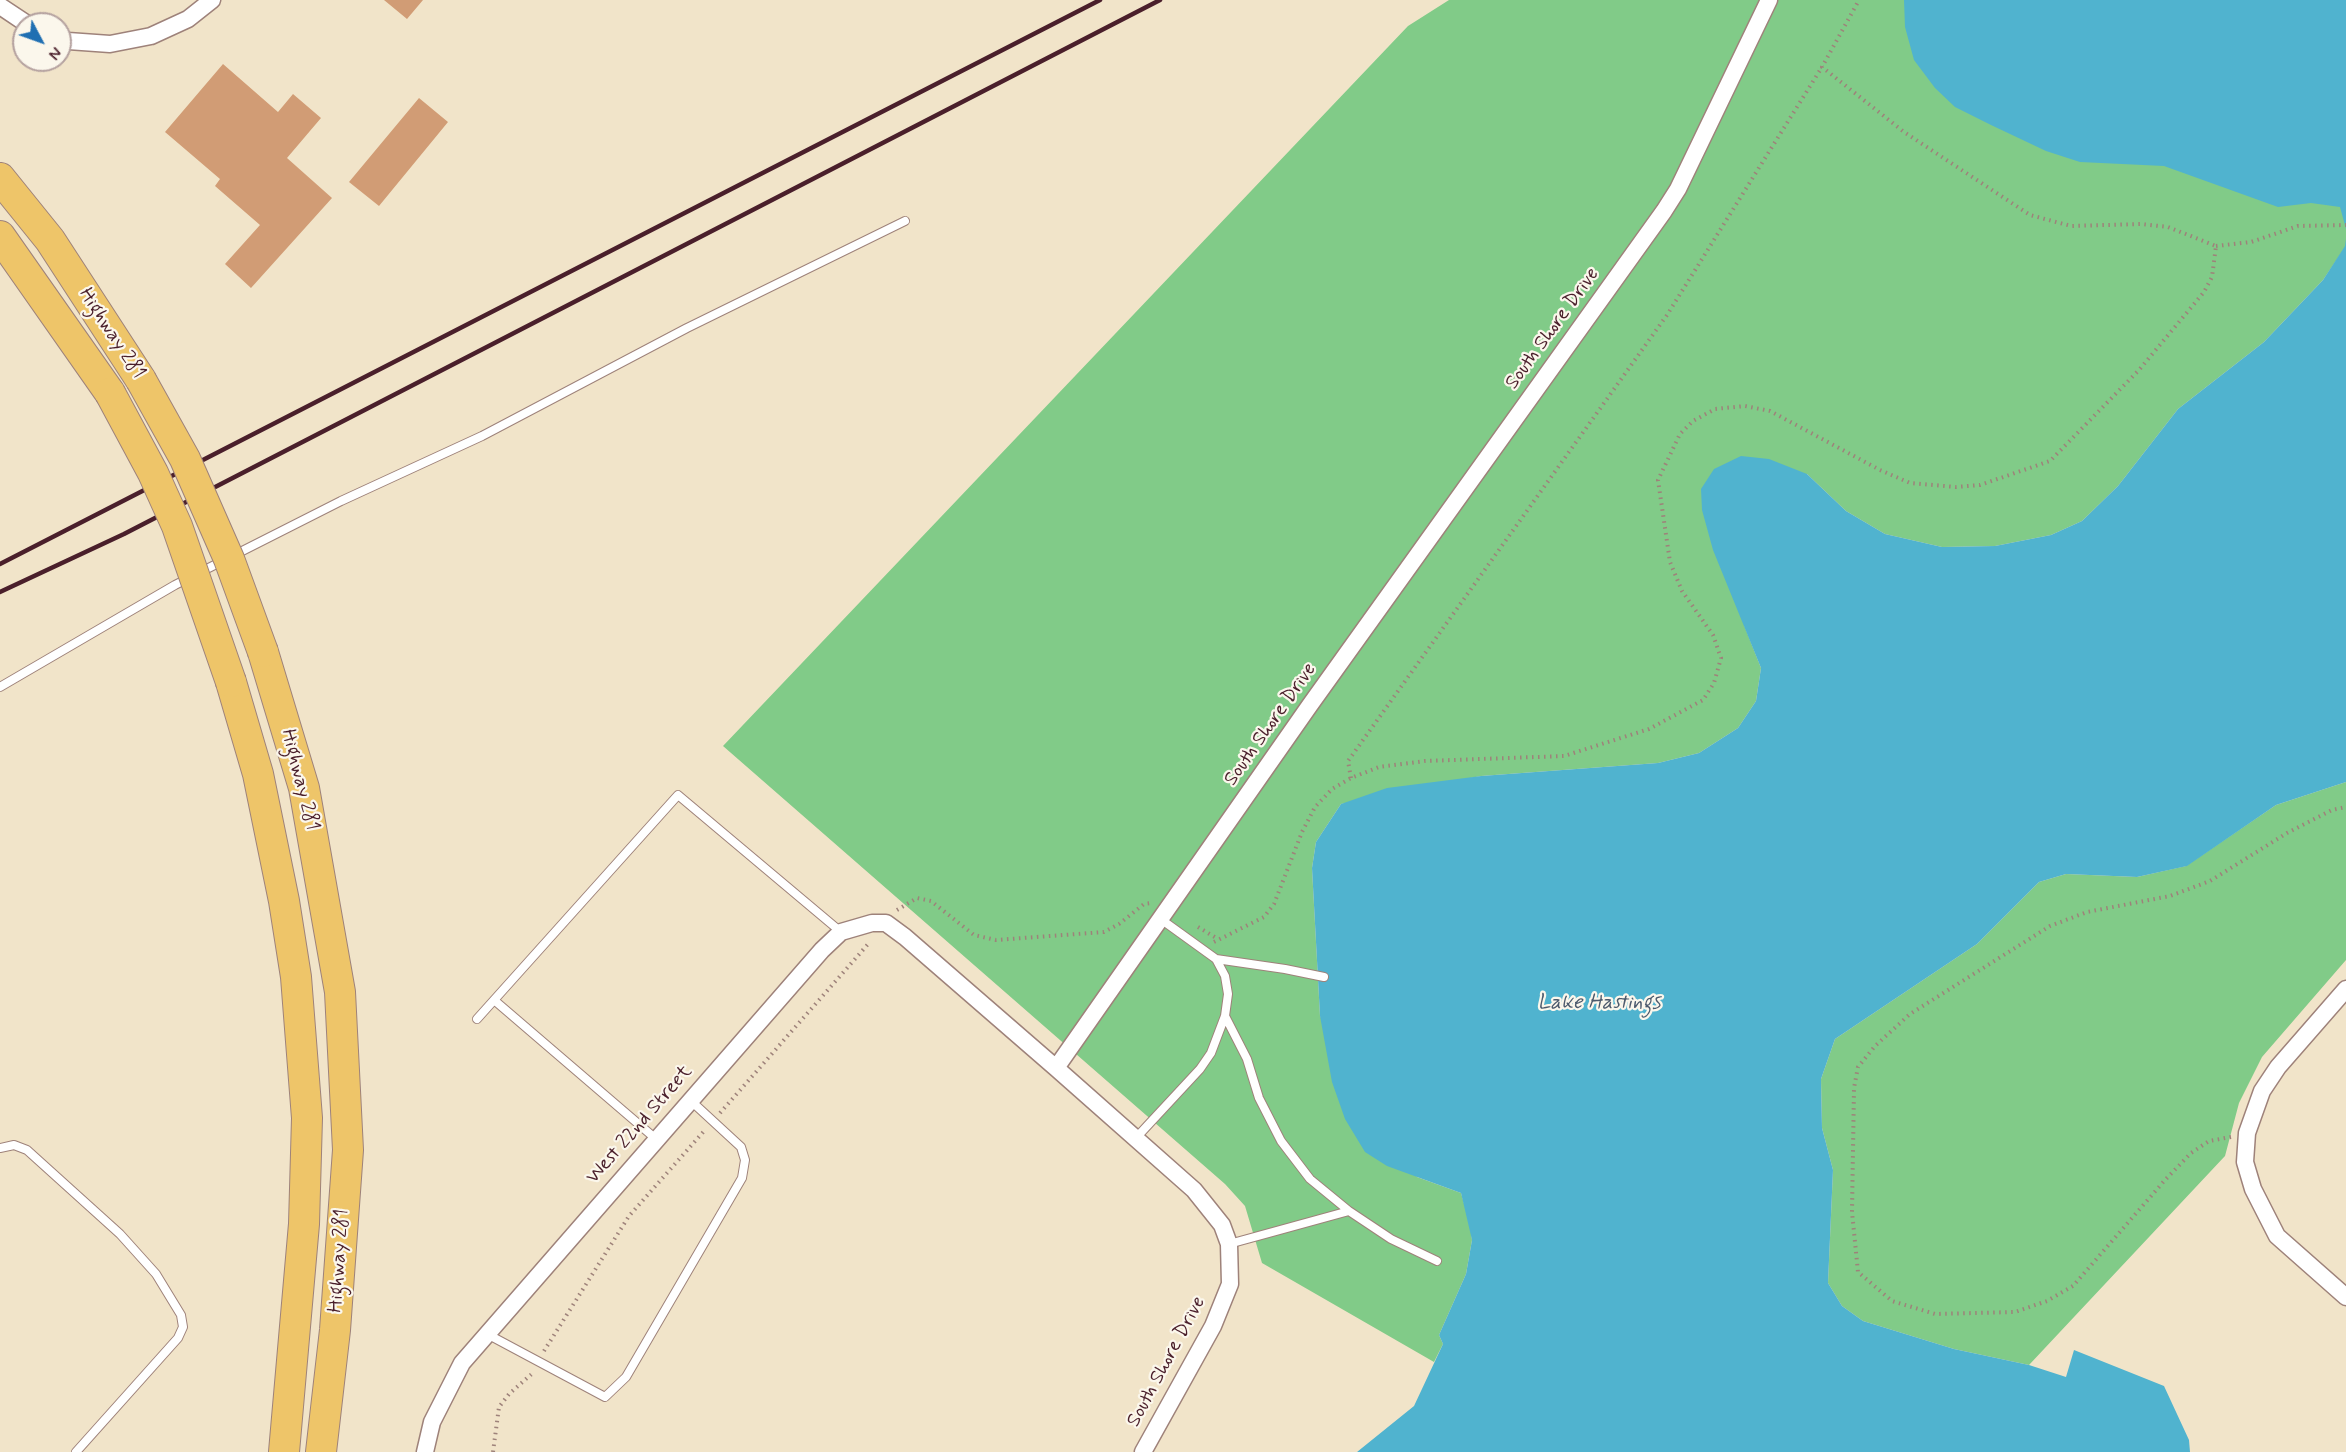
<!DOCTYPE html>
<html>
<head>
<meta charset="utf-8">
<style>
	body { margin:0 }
	#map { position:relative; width:2346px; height:1452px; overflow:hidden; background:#f1e4c9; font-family:Mynerve,sans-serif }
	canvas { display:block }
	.north { position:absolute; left:12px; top:12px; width:60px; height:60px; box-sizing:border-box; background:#fbf7ec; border:2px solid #b4a19f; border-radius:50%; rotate:131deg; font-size:16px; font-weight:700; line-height:24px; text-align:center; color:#4a1f2b }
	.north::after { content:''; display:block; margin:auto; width:21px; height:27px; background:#1f6fb2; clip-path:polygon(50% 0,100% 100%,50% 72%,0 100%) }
</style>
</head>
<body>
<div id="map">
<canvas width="2346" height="1452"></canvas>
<div class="north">N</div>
</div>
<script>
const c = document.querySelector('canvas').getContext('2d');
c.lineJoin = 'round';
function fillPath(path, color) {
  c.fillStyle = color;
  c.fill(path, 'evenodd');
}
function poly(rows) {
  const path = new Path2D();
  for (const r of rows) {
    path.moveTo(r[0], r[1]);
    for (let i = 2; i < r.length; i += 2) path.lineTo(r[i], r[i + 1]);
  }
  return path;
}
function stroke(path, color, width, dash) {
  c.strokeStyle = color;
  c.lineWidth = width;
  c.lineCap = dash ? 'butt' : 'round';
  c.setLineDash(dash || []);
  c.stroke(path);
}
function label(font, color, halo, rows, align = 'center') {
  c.font = font + ' Mynerve,sans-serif';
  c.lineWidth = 4.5;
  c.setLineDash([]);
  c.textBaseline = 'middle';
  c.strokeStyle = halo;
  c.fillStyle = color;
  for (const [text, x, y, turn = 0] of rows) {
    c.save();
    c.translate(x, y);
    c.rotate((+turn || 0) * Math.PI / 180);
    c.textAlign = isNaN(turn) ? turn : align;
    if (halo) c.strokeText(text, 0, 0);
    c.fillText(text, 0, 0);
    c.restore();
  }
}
const green = poly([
	[1449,0,2346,0,2346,246,2323,280,2264,342,2178,409,2118,486,2082,521,2051,535,1995,546,1942,547,1885,534,1846,511,1807,474,1744,625,1761,668,1756,701,1738,728,1699,753,1658,763,1481,776,1341,804,1316,842,1312,868,1320,1016,1417,1177,1461,1193,1470,1224,1472,1240,1466,1274,1439,1335,1443,1344,1434,1362,1262,1263,1245,1206,1225,1184,723,746,1408,26],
	[2346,782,2346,960,2262,1057,2239,1103,2225,1156,2029,1365,1954,1349,1863,1321,1842,1306,1828,1283,1833,1170,1822,1128,1821,1079,1835,1039,1977,944,2039,882,2066,874,2137,877,2186,866,2276,805]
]);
const water = poly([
	[1904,0,2346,0,2346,229,2340,207,2311,203,2278,207,2164,166,2080,162,2046,151,1991,125,1955,107,1935,88,1914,60,1905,27],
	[2346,239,2346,782,2276,805,2187,866,2137,877,2066,874,2039,882,1977,944,1835,1039,1821,1079,1822,1128,1833,1170,1828,1283,1842,1306,1863,1321,1954,1349,2029,1365,2066,1377,2074,1350,2164,1386,2189,1440,2190,1452,1357,1452,1414,1406,1443,1344,1439,1335,1466,1274,1472,1240,1461,1193,1387,1166,1365,1152,1345,1119,1332,1082,1320,1016,1312,868,1316,842,1341,804,1387,788,1481,776,1658,763,1699,753,1738,728,1756,701,1761,668,1713,550,1702,510,1701,489,1714,469,1741,456,1769,459,1807,474,1846,511,1885,534,1942,547,1995,546,2051,535,2082,521,2118,486,2178,409,2264,342,2323,280,2345,246]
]);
const building = poly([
	[384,0,423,0,407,19],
	[223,64,278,112,293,94,321,118,287,158,332,198,251,288,225,264,260,225,215,186,220,179,165,132],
	[419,98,448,122,379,206,349,182]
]);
const path = poly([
	[2216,246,2251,242,2298,226,2346,225],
	[1351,778,1348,761,1667,315,1822,67],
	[897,910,917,898,931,901,974,935,996,940,1104,932,1119,924,1144,904,1152,903],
	[1198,927,1218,939],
	[1214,942,1264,917,1274,904,1302,832,1315,807,1332,789,1351,778,1379,767,1425,761,1564,756,1649,729,1703,700,1714,683,1721,658,1713,635,1682,591,1670,562,1658,480,1680,434,1693,421,1715,409,1745,406,1770,411,1880,470,1910,483,1956,487,1980,485,2050,461,2139,370,2204,292,2212,277,2216,246,2168,227,2141,224,2071,226,2030,215,1904,132,1822,67,1859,0],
	[720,1113,869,943],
	[2231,1137,2209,1141,2191,1153,2165,1180,2073,1286,2047,1301,2015,1312,1935,1314,1892,1301,1858,1272,1852,1212,1854,1088,1858,1067,1875,1046,1910,1014,2050,926,2087,912,2170,896,2210,881,2287,833,2332,810,2346,807],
	[544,1351,629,1216,705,1130],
	[493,1452,499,1407,509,1394,534,1372]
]);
const lane = poly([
	[0,687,175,585,341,501,482,436,687,328,905,221],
	[1216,959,1285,969,1324,977],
	[494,1000,656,1139],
	[1225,1016,1247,1059,1259,1098,1281,1141,1310,1179,1349,1211],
	[477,1019,678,795,841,932],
	[1135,1139,1200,1069,1211,1053,1225,1016,1228,994,1225,976,1216,959,1162,920],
	[0,1148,14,1145,27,1150,120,1234,156,1274,181,1315,183,1327,178,1338,76,1452],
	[1229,1244,1349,1211,1391,1239,1437,1261],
	[487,1334,605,1397,626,1377,742,1178,745,1160,741,1147,690,1100]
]);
const street = poly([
	[0,6,27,24],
	[60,38,68,41,110,44,151,36,188,19,212,0],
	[2346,989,2278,1067,2262,1091,2247,1133,2245,1162,2253,1189,2277,1236,2346,1297],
	[1056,1068,1310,705,1664,211,1678,189,1769,0],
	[425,1452,432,1422,462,1363,822,950,841,932,872,923,886,923,905,937,1056,1068,1194,1190,1222,1225,1229,1244,1230,1284,1213,1326,1143,1452]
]);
const highway = poly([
	[0,178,50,240,141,380],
	[0,236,110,393],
	[263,652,304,788,340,992,348,1150,335,1330,321,1452],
	[231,682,258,774,284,901,296,977,307,1118,304,1224,284,1452]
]);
const rail = poly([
	[0,564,1100,0],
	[0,592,124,534,1160,0]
]);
const highwayBridge = poly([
	[141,380,185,459,229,559,263,652],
	[110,393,153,473,177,526,231,682]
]);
const streetNames = [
	["South Shore Drive",1553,329,-54],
	["Highway 281",111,334,57],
	["South Shore Drive",1271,725,-55],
	["Highway 281",299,780,76],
	["West 22nd Street",640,1125,-49],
	["Highway 281",340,1261,-86],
	["South Shore Drive",1167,1362,-62]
];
const waterNames = [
	["Lake Hastings",1599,1004]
];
fillPath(green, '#81cb88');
fillPath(water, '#50b3cf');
fillPath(building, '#d19c75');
stroke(lane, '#9e827a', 10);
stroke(street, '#9e827a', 19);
stroke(highway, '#9e827a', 32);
stroke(path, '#9e827a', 4, [1.5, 4.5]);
stroke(lane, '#fff', 8);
stroke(street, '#fff', 16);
stroke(highway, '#eec569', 30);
stroke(rail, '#4a1f2b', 4.5);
stroke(highwayBridge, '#9e827a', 32, []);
stroke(highwayBridge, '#eec569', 30);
label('20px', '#4a1f2b', '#fbf7ec', streetNames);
label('italic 21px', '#4c5a6d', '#fbf7ec', waterNames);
</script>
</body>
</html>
